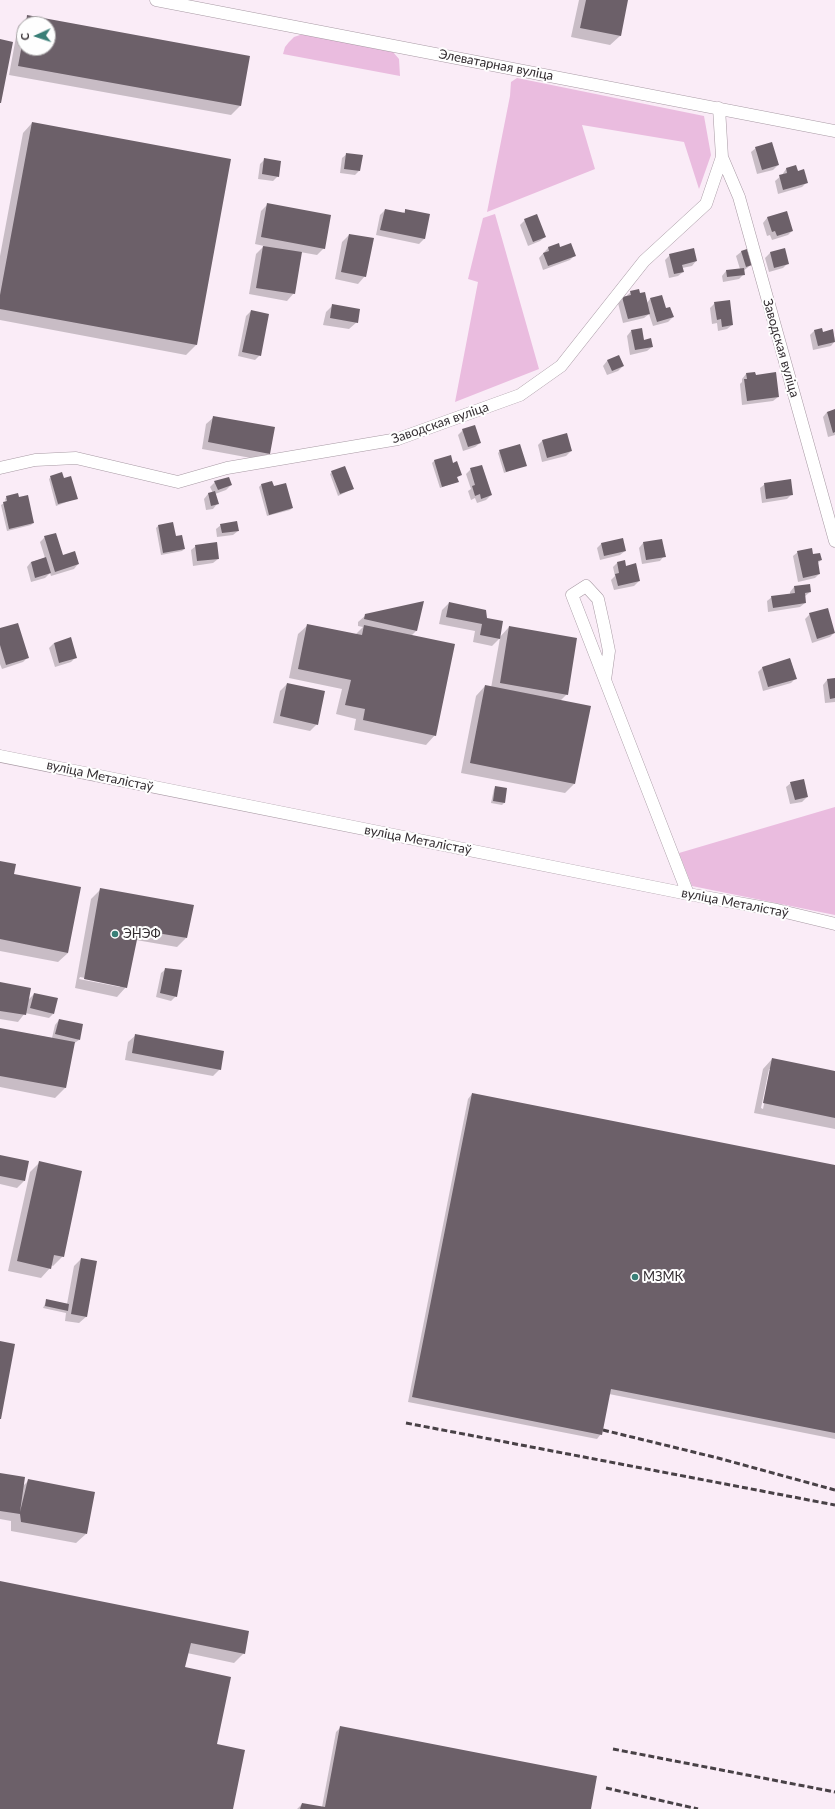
<!DOCTYPE html>
<html>
<head>
<meta charset="utf-8">
<style>
	body { margin:0 }
	#map { position:relative; width:835px; height:1809px; overflow:hidden; background:#faecf7; font-family:Lato,sans-serif }
	canvas { display:block }
	.north { position:absolute; left:16px; top:16px; width:40px; height:40px; box-sizing:border-box; background:#fefefe; border:1px solid #adaaac; border-radius:50%; rotate:267deg; font-size:11px; font-weight:700; line-height:16px; text-align:center; color:#332d31 }
	.north::after { content:''; display:block; margin:auto; width:14px; height:18px; background:#397f77; clip-path:polygon(50% 0,100% 100%,50% 72%,0 100%) }
</style>
</head>
<body>
<div id="map">
<canvas width="835" height="1809"></canvas>
<div class="north">С</div>
</div>
<script>
const c = document.querySelector('canvas').getContext('2d');
c.lineJoin = 'round';
function fillPath(path, color) {
  c.fillStyle = color;
  c.fill(path, 'evenodd');
}
function poly(rows) {
  const path = new Path2D();
  for (const r of rows) {
    path.moveTo(r[0], r[1]);
    for (let i = 2; i < r.length; i += 2) path.lineTo(r[i], r[i + 1]);
  }
  return path;
}
function stroke(path, color, width, dash) {
  c.strokeStyle = color;
  c.lineWidth = width;
  c.lineCap = dash ? 'butt' : 'round';
  c.setLineDash(dash || []);
  c.stroke(path);
}
function label(font, color, halo, rows, align = 'center') {
  c.font = font + ' Lato,sans-serif';
  c.lineWidth = 4;
  c.setLineDash([]);
  c.textBaseline = 'middle';
  c.strokeStyle = halo;
  c.fillStyle = color;
  for (const [text, x, y, turn = 0] of rows) {
    c.save();
    c.translate(x, y);
    c.rotate((+turn || 0) * Math.PI / 180);
    c.textAlign = isNaN(turn) ? turn : align;
    if (halo) c.strokeText(text, 0, 0);
    c.fillText(text, 0, 0);
    c.restore();
  }
}
const green = poly([
	[303,34,393,52,399,59,400,76,283,54,285,47,289,42,294,37],
	[517,78,704,116,711,155,699,189,684,142,582,125,595,169,487,212,510,96,511,82],
	[495,214,539,369,455,402,478,282,468,279,483,218],
	[835,807,835,915,692,886,679,853]
]);
const shadow = poly([
	[579,0,627,0,620,36,610,45,571,37],
	[28,17,249,57,240,106,231,115,9,75,18,26],
	[24,24,48,24,48,48,24,48],
	[32,123,229,160,196,345,186,355,0,320,0,256,23,133],
	[756,148,778,165,773,170,757,174,751,152],
	[347,154,359,171,355,175,340,173,342,158],
	[265,159,278,176,273,181,258,179,260,164],
	[795,167,797,172,807,182,802,187,778,194,775,181,782,175,786,169],
	[268,204,324,248,317,255,300,252,294,293,287,301,249,294,256,254,264,246,255,244,261,211],
	[385,210,402,214,406,210,429,215,424,239,419,244,376,235,380,215],
	[786,212,792,231,788,235,772,240,770,235,767,236,763,223,767,218],
	[525,220,545,237,540,241,528,246,520,225],
	[349,235,365,276,358,284,335,279,342,242],
	[548,248,559,249,574,256,570,260,543,270,539,258],
	[784,249,788,263,783,268,769,272,765,258,770,253],
	[747,250,751,265,743,271,744,274,739,279,723,282,722,276,726,271,740,269,736,256,741,252],
	[670,255,696,261,692,266,682,268,683,272,678,276,669,278,665,260],
	[631,292,639,294,647,303,650,299,666,309,673,317,668,322,653,326,649,314,644,318,623,323,618,303],
	[715,303,732,325,727,329,718,331,717,323,712,324,710,308],
	[333,305,357,322,349,329,323,325,326,312],
	[251,311,260,355,255,360,238,356,246,316],
	[631,331,652,347,647,351,630,355,627,336],
	[814,331,822,333,833,331,835,341,831,346,813,350,810,335],
	[619,356,623,366,618,371,607,375,603,366,607,361],
	[746,374,755,376,778,397,773,401,742,405,740,384,742,382,742,379],
	[835,410,835,435,828,437,823,417,827,412],
	[214,417,269,453,262,460,202,449,206,424],
	[463,430,480,443,475,447,463,451,458,435],
	[566,434,571,451,566,456,542,462,538,445,542,441],
	[500,451,526,465,504,473,498,453],
	[434,461,453,464,460,475,456,478,457,482,440,488,432,463],
	[471,469,491,495,486,500,477,503,475,498,471,500,468,491,471,489,466,474],
	[332,472,352,489,338,496,330,474],
	[51,477,63,479,77,498,56,506,49,479],
	[215,482,231,485,226,490,215,494,217,504,213,509,206,510,204,499,208,494,213,493,210,487],
	[765,484,792,494,787,499,762,503,760,488],
	[261,485,273,488,292,508,290,510,267,516,259,487],
	[7,497,33,523,31,525,7,531,1,505,6,502,5,499],
	[172,523,175,537,184,549,182,551,161,555,156,528,158,526],
	[221,525,238,531,233,535,217,537,216,529],
	[45,537,62,556,78,564,74,569,51,576,50,573,45,578,31,582,27,567,31,562,45,558,40,542],
	[602,543,625,551,620,555,600,560,597,548],
	[643,543,664,556,660,561,642,564,639,548],
	[196,546,218,559,213,563,193,566,191,550],
	[798,552,813,555,821,560,817,564,819,574,815,578,798,582,793,556],
	[617,563,626,567,639,581,634,586,614,590,611,580,615,576,613,567],
	[794,587,810,592,804,597,805,603,800,607,768,612,767,601,772,597,790,594,790,592],
	[423,602,416,631,411,636,435,735,426,745,354,730,356,719,336,714,342,689,289,678,298,634,308,625,355,635,363,627,358,626,358,622,366,615],
	[449,603,486,619,499,638,509,627,567,694,560,701,574,784,565,793,461,773,476,696,485,686,491,688,500,638,492,646,473,642,475,631,439,624,442,610],
	[810,614,834,633,830,637,812,643,805,619],
	[0,629,28,657,23,662,2,669,0,664],
	[54,643,76,657,71,662,55,667,49,648],
	[790,659,796,678,791,683,763,691,758,672,762,668],
	[835,679,835,702,825,703,823,685,827,680],
	[287,684,317,724,310,731,273,723,280,691],
	[791,783,807,797,802,802,790,804,786,787],
	[496,787,504,803,502,805,491,803,494,789],
	[0,862,13,875,68,953,58,962,0,951],
	[101,889,186,938,177,947,136,940,126,987,117,997,75,988,91,899],
	[80,977,120,985,120,987,79,979],
	[166,969,176,996,171,1001,156,997,161,973],
	[0,983,28,1000,34,994,53,1014,49,1018,25,1013,18,1022,0,1019],
	[59,1020,79,1040,73,1044,65,1088,55,1098,0,1087,0,1029,52,1038,55,1025],
	[136,1035,220,1069,213,1076,125,1060,128,1042],
	[772,1059,835,1072,835,1129,754,1113,763,1069],
	[769,1069,771,1069,763,1109,761,1108],
	[472,1094,835,1166,835,1439,609,1394,601,1434,597,1439,408,1402,468,1099],
	[0,1156,24,1181,17,1188,0,1184],
	[40,1162,63,1256,53,1266,51,1265,50,1268,41,1278,8,1271,30,1172],
	[81,1259,87,1316,79,1323,65,1321,66,1313,43,1308,47,1300,67,1304,74,1266],
	[0,1474,23,1486,29,1480,86,1534,76,1543,11,1531,11,1521,0,1519],
	[0,1582,244,1653,234,1663,187,1653,184,1668,216,1745,232,1809,0,1809],
	[341,1727,590,1809,297,1809,302,1804,322,1807,336,1732]
]);
const building = poly([
	[586,0,628,0,621,36,580,28],
	[27,15,250,56,241,106,18,66,23,39,24,48,48,48,48,24,26,24],
	[0,39,13,42,1,103,0,103],
	[32,122,231,159,197,345,0,309,0,295],
	[772,142,779,165,762,170,755,147],
	[346,153,363,155,360,171,344,169],
	[264,158,281,161,279,177,262,174],
	[796,165,798,171,804,169,808,183,783,190,779,175,787,173,786,168],
	[267,203,331,215,325,249,261,237],
	[385,209,405,213,405,209,430,214,425,239,380,230],
	[787,211,793,231,777,236,775,231,772,232,767,217],
	[537,214,546,237,533,242,524,219],
	[349,234,374,238,366,277,341,272],
	[559,243,560,247,571,243,576,256,548,266,543,253,549,251,548,247],
	[263,246,302,252,295,294,256,288],
	[694,248,697,261,682,265,684,272,674,274,669,254],
	[785,248,789,264,774,268,770,252],
	[747,249,752,265,746,267,741,251],
	[744,268,745,275,727,277,726,270],
	[639,289,640,293,645,292,650,314,628,319,622,297,631,295,630,291],
	[662,295,666,308,670,307,674,317,657,322,650,298],
	[730,300,733,325,722,327,721,319,717,320,714,302],
	[332,304,360,309,358,323,330,318],
	[251,310,269,314,261,356,242,352],
	[642,328,644,340,651,338,653,347,635,350,631,330],
	[822,328,823,332,833,329,835,342,818,346,814,330],
	[619,355,624,366,612,371,607,360],
	[755,372,756,375,776,372,779,397,747,401,744,379,747,379,746,373],
	[835,409,835,432,833,433,827,412],
	[213,416,275,427,270,454,208,442],
	[475,425,481,443,468,447,462,429],
	[567,433,572,451,547,458,542,440],
	[520,444,527,466,506,472,499,450],
	[451,455,453,463,457,461,462,475,457,477,459,482,442,487,434,460],
	[482,465,492,495,481,499,480,494,475,496,472,486,475,485,470,468],
	[345,466,354,489,340,494,331,471],
	[62,472,64,478,71,476,78,499,58,504,50,476],
	[229,477,232,485,218,490,214,481],
	[791,479,793,495,766,499,764,483],
	[272,481,274,486,286,483,293,508,269,515,261,484],
	[215,491,219,504,211,506,208,493],
	[18,493,19,497,28,495,34,523,9,529,3,502,7,501,6,496],
	[237,521,239,531,222,533,220,524],
	[173,522,176,536,182,535,185,549,163,553,158,525],
	[56,533,63,555,75,551,79,564,55,572,44,536],
	[623,538,626,551,604,556,601,543],
	[662,539,666,557,646,560,643,542],
	[217,542,219,559,197,561,195,545],
	[812,548,813,554,820,553,822,560,818,561,820,574,803,578,797,551],
	[46,557,51,573,35,578,31,562],
	[625,560,626,566,636,563,640,581,618,586,615,574,619,573,617,562],
	[810,584,811,592,805,593,806,603,773,608,771,596,795,593,794,586],
	[424,601,417,631,364,619,365,614],
	[449,602,486,610,487,618,503,621,500,639,480,635,482,624,446,617],
	[828,608,835,633,817,639,809,613],
	[18,623,29,658,6,665,0,645,0,628],
	[307,624,362,635,364,625,455,644,436,736,363,720,365,709,345,705,351,680,298,669],
	[509,626,577,638,568,695,500,683],
	[71,637,77,658,59,663,54,643],
	[790,658,797,679,768,687,762,667],
	[835,678,835,698,830,699,827,679],
	[287,683,325,691,318,725,280,716],
	[485,685,591,706,575,784,470,763],
	[804,779,808,797,795,800,790,782],
	[495,786,507,788,505,803,493,801],
	[0,861,16,864,14,874,81,887,68,953,0,939],
	[100,888,194,905,187,938,139,930,127,988,84,979],
	[165,968,182,970,177,997,160,993],
	[0,982,31,988,26,1015,0,1011],
	[34,993,58,998,54,1014,30,1008],
	[59,1019,83,1024,80,1040,55,1034],
	[0,1028,75,1042,66,1088,0,1076],
	[135,1034,224,1051,221,1070,132,1053],
	[772,1058,835,1071,835,1118,763,1103],
	[472,1093,835,1165,835,1433,611,1389,602,1435,412,1397],
	[0,1155,29,1161,25,1181,0,1176],
	[39,1161,82,1171,64,1257,54,1255,51,1269,17,1261],
	[81,1258,97,1261,87,1317,71,1314],
	[46,1299,69,1304,68,1311,45,1306],
	[0,1341,15,1344,1,1419,0,1419],
	[0,1473,25,1477,20,1512,28,1479,95,1492,87,1534,21,1522,20,1514,0,1511],
	[0,1581,249,1631,245,1654,191,1643,185,1667,231,1677,217,1744,245,1750,233,1809,0,1809],
	[340,1726,597,1776,591,1809,300,1809,302,1803,325,1807]
]);
const street = poly([
	[156,0,835,131],
	[719,108,722,157,739,197,835,541],
	[0,468,35,460,76,458,178,482,227,468,398,439,520,395,561,366,644,261,706,204,722,157],
	[605,680,609,651,604,626,598,599,586,586,572,595,605,680,688,894],
	[0,756,688,894,777,910,835,924]
]);
const rail = poly([
	[406,1423,835,1505],
	[603,1430,718,1458,835,1490],
	[613,1749,835,1792],
	[606,1788,698,1809]
]);
const markers = [
	[115,934,4,"#397f77"],
	[635,1277,4,"#397f77"]
];
const streetNames = [
	["Элеватарная вуліца",496,65,11],
	["Заводская вуліца",781,348,74],
	["Заводская вуліца",440,423,-19],
	["вуліца Металістаў",100,776,12],
	["вуліца Металістаў",418,840,11],
	["вуліца Металістаў",735,903,11]
];
const poiNames = [
	["ЭНЭФ",123,934],
	["МЗМК",643,1277]
];
fillPath(green, '#eabcdf');
fillPath(shadow, '#0003');
fillPath(building, '#6c6069');
stroke(street, '#a89aa4', 13);
stroke(street, '#fff', 12);
stroke(rail, '#484146', 3, [6, 3]);
for (const [x, y, r, color] of markers) {
  const dot = new Path2D();
  dot.arc(x, y, r, 0, 2 * Math.PI);
  c.fillStyle = color;
  c.fill(dot);
  stroke(dot, '#fefefe', 1.5);
}
label('13px', '#332d31', '#fefefe', streetNames);
label('13px', '#332d31', '#fefefe', poiNames, 'left');
</script>
</body>
</html>
